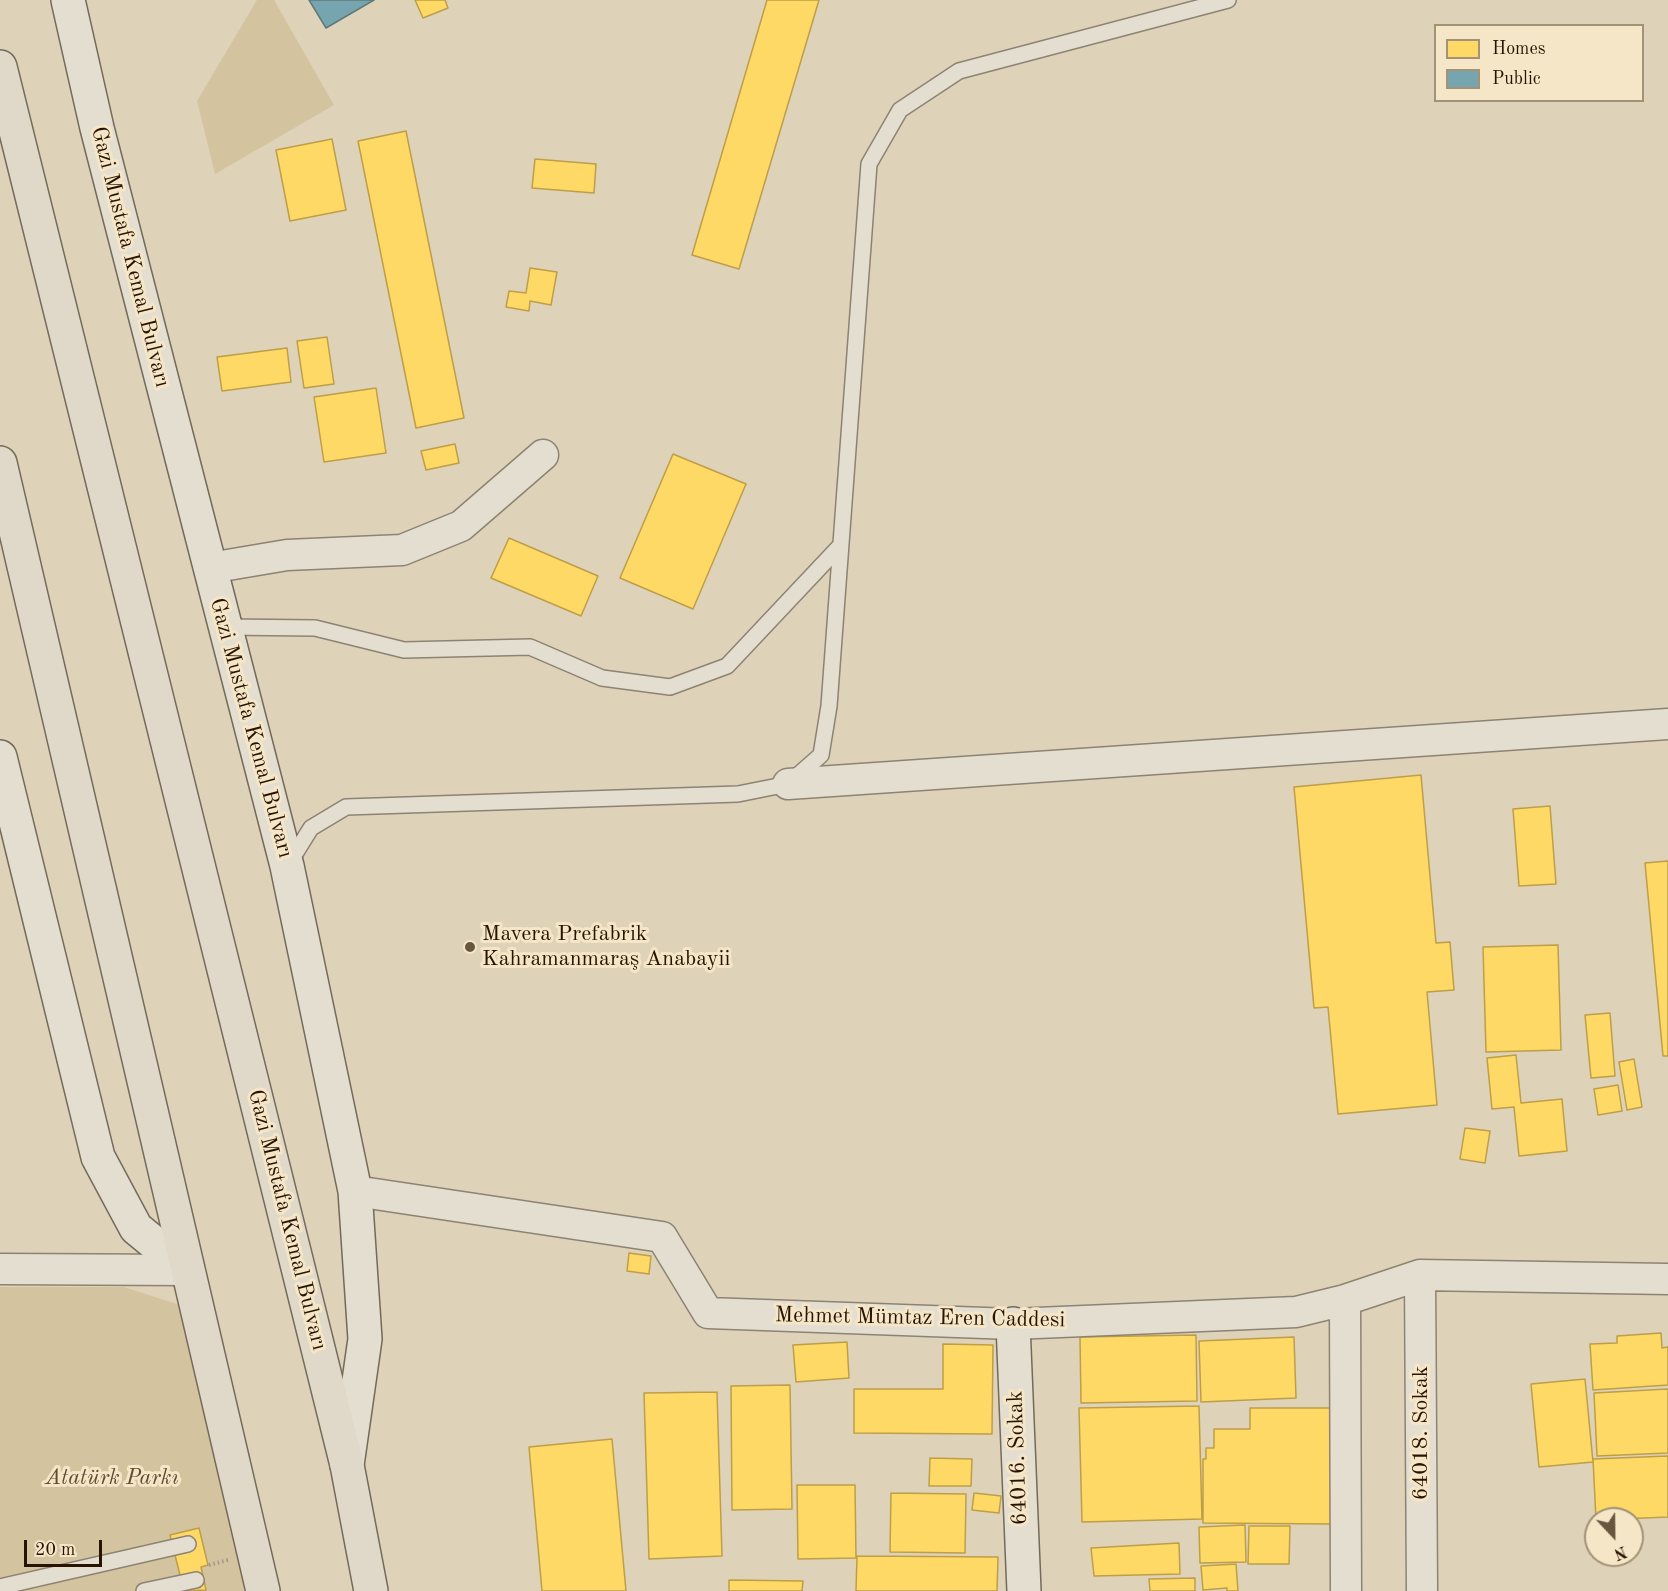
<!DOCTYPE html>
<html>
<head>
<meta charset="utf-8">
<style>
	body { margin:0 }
	#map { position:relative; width:1668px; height:1591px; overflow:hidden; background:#ded2b8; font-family:"Old Standard TT",serif }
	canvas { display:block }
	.legend { position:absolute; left:1434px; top:24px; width:210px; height:78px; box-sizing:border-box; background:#f4e6c6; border:2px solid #a29277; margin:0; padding:8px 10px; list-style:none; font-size:18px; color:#281300 }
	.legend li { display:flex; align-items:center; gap:12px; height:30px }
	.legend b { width:30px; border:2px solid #a29277 }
	.north { position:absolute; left:1584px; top:1507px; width:60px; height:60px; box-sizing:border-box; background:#f4e6c6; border:2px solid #a29277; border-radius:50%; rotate:158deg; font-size:16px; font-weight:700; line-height:24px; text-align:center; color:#281300 }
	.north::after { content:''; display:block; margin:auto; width:21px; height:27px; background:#685640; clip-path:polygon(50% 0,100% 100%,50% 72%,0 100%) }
	.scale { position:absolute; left:24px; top:1540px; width:78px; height:27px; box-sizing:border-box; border:3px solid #281300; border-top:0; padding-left:8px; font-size:18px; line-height:21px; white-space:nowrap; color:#281300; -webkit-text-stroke:4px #f4e6c6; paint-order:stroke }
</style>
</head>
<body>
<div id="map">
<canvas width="1668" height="1591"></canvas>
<ul class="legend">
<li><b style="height:16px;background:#ffd966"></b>Homes</li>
<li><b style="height:16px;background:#76a5af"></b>Public</li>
</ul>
<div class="north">N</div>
<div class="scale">20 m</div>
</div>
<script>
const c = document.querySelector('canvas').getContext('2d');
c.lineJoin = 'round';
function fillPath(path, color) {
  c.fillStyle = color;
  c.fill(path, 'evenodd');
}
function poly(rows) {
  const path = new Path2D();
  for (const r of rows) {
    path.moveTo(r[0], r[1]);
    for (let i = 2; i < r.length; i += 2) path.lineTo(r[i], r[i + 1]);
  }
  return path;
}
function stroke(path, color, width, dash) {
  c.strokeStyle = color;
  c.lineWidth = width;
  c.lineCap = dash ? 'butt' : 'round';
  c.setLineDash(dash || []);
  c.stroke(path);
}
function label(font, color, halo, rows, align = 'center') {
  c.font = font + ' "Old Standard TT",serif';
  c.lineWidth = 6;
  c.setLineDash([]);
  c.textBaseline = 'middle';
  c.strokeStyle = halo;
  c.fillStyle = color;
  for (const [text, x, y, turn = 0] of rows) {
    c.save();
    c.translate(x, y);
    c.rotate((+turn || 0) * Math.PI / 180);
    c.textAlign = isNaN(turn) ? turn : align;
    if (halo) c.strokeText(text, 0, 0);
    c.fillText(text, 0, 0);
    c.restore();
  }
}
const green = poly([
	[257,0,274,0,334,105,215,174,197,101],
	[0,1287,124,1287,186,1307,256,1591,0,1591]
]);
const homes = poly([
	[415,0,445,0,448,8,423,18,415,0],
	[767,0,819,0,739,269,692,255,767,0],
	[406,131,464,418,416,428,358,141,406,131],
	[332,139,346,210,290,221,276,150,332,139],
	[535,159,596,164,594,193,532,188,535,159],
	[530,268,557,272,551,305,530,301,529,311,506,307,509,291,526,293,530,268],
	[327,337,334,384,304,388,297,341,327,337],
	[287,348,291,382,222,391,217,357,287,348],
	[376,388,386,453,324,462,314,397,376,388],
	[455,444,459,463,426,470,421,451,455,444],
	[673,454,746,484,693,609,620,578,673,454],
	[509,538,598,576,581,616,491,578,509,538],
	[1421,775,1436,943,1450,942,1454,990,1427,992,1437,1105,1338,1114,1328,1007,1314,1008,1294,787,1421,775],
	[1550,806,1556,884,1519,886,1513,809,1550,806],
	[1668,861,1668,1056,1663,1056,1645,863,1668,861],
	[1558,945,1561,1050,1486,1052,1483,947,1558,945],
	[1610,1013,1615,1076,1591,1078,1585,1015,1610,1013],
	[1516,1055,1521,1103,1562,1099,1567,1151,1519,1156,1514,1107,1492,1109,1487,1058,1516,1055],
	[1634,1059,1642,1107,1627,1110,1619,1062,1634,1059],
	[1618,1085,1622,1111,1598,1115,1594,1089,1618,1085],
	[1465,1128,1490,1131,1485,1163,1460,1159,1465,1128],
	[629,1253,651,1256,649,1274,627,1271,629,1253],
	[1661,1333,1662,1348,1668,1347,1668,1385,1593,1390,1590,1344,1617,1343,1617,1336,1661,1333],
	[1196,1335,1197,1401,1081,1403,1080,1337,1196,1335],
	[1294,1337,1296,1398,1201,1402,1199,1341,1294,1337],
	[847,1342,849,1378,796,1382,793,1345,847,1342],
	[943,1344,993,1345,992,1434,854,1433,854,1389,943,1389,943,1344],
	[1585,1379,1593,1462,1539,1467,1531,1384,1585,1379],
	[790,1385,792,1509,732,1510,731,1386,790,1385],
	[1668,1389,1668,1453,1597,1456,1594,1393,1668,1389],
	[717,1392,722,1556,649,1559,644,1393,717,1392],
	[1199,1406,1202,1519,1082,1522,1079,1408,1199,1406],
	[1250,1408,1334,1408,1334,1524,1203,1523,1203,1459,1206,1459,1206,1448,1214,1448,1214,1429,1250,1429,1250,1408],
	[612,1439,626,1591,542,1591,529,1447,612,1439],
	[1668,1456,1668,1517,1596,1520,1593,1459,1668,1456],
	[930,1458,972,1459,971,1486,929,1486,930,1458],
	[797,1485,855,1485,856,1558,798,1559,797,1485],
	[891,1493,966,1494,965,1553,890,1552,891,1493],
	[974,1493,1001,1496,999,1513,972,1510,974,1493],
	[1245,1525,1246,1562,1200,1563,1199,1527,1245,1525],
	[1249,1526,1290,1526,1289,1564,1248,1564,1249,1526],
	[199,1528,208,1565,201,1567,206,1590,184,1591,170,1535,199,1528],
	[1179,1543,1180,1574,1094,1576,1091,1548,1179,1543],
	[857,1556,998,1557,997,1591,856,1591,857,1556],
	[1236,1564,1238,1591,1227,1591,1227,1588,1203,1590,1201,1566,1236,1564],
	[1195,1578,1195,1591,1150,1591,1149,1579,1195,1578],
	[729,1580,803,1581,802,1591,729,1591,729,1580]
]);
const public = poly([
	[309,0,374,0,326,28,309,0]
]);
const path = poly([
	[209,1565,228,1560]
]);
const lane = poly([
	[225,627,315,628,404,650,530,647,602,678,670,687,727,666,840,546],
	[288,865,311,828,346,807,738,794,788,784,821,755,829,706,869,164,900,110,959,71,1228,0],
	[0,1587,188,1544],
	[144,1591,196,1580]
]);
const street = poly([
	[210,568,287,555,402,550,461,526,543,455],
	[788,784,1668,724],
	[355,1191,662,1237,708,1313,1013,1324,1296,1312,1345,1300,1420,1275,1668,1279],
	[0,1269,187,1270],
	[1420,1275,1422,1591],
	[1345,1300,1346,1591]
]);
const secondary = poly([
	[68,0,97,128,287,866,355,1191,365,1339,347,1465],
	[0,757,98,1157,136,1228,187,1270],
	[1013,1324,1024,1591]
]);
const highway = poly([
	[0,67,347,1465,371,1591],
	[0,463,263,1591]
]);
const markers = [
	[470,947,6,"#685640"]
];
const streetNames = [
	["Gazi Mustafa Kemal Bulvarı",130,257,76],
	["Gazi Mustafa Kemal Bulvarı",251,728,75],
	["Gazi Mustafa Kemal Bulvarı",287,1220,76],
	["Mehmet Mümtaz Eren Caddesi",920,1318,1],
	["64018. Sokak",1421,1433,-90],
	["64016. Sokak",1018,1458,-92]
];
const poiNames = [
	["Mavera Prefabrik",482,934],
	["Kahramanmaraş Anabayii",482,959]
];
const parkNames = [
	["Atatürk Parkı",112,1478]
];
fillPath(green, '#d4c39f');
fillPath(homes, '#ffd966');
stroke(homes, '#be9e47', 1.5);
fillPath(public, '#76a5af');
stroke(public, '#5f797a', 1.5);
stroke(lane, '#8d8373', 18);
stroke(street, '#8d8373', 33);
stroke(secondary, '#736a5a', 36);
stroke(highway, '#736a5a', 36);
stroke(path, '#9f988d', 4, [1.5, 3]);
stroke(lane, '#e4ded1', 15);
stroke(street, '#e4ded1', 30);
stroke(secondary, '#e4ded1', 33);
stroke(highway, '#e0d9c9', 33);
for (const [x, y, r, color] of markers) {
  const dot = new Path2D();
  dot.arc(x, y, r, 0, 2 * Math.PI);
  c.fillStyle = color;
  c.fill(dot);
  stroke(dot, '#f4e6c6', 2);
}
label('22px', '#281300', '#f4e6c6', streetNames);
label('22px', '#281300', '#f4e6c6', poiNames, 'left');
label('italic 22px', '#614c31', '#f4e6c6', parkNames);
</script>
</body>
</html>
